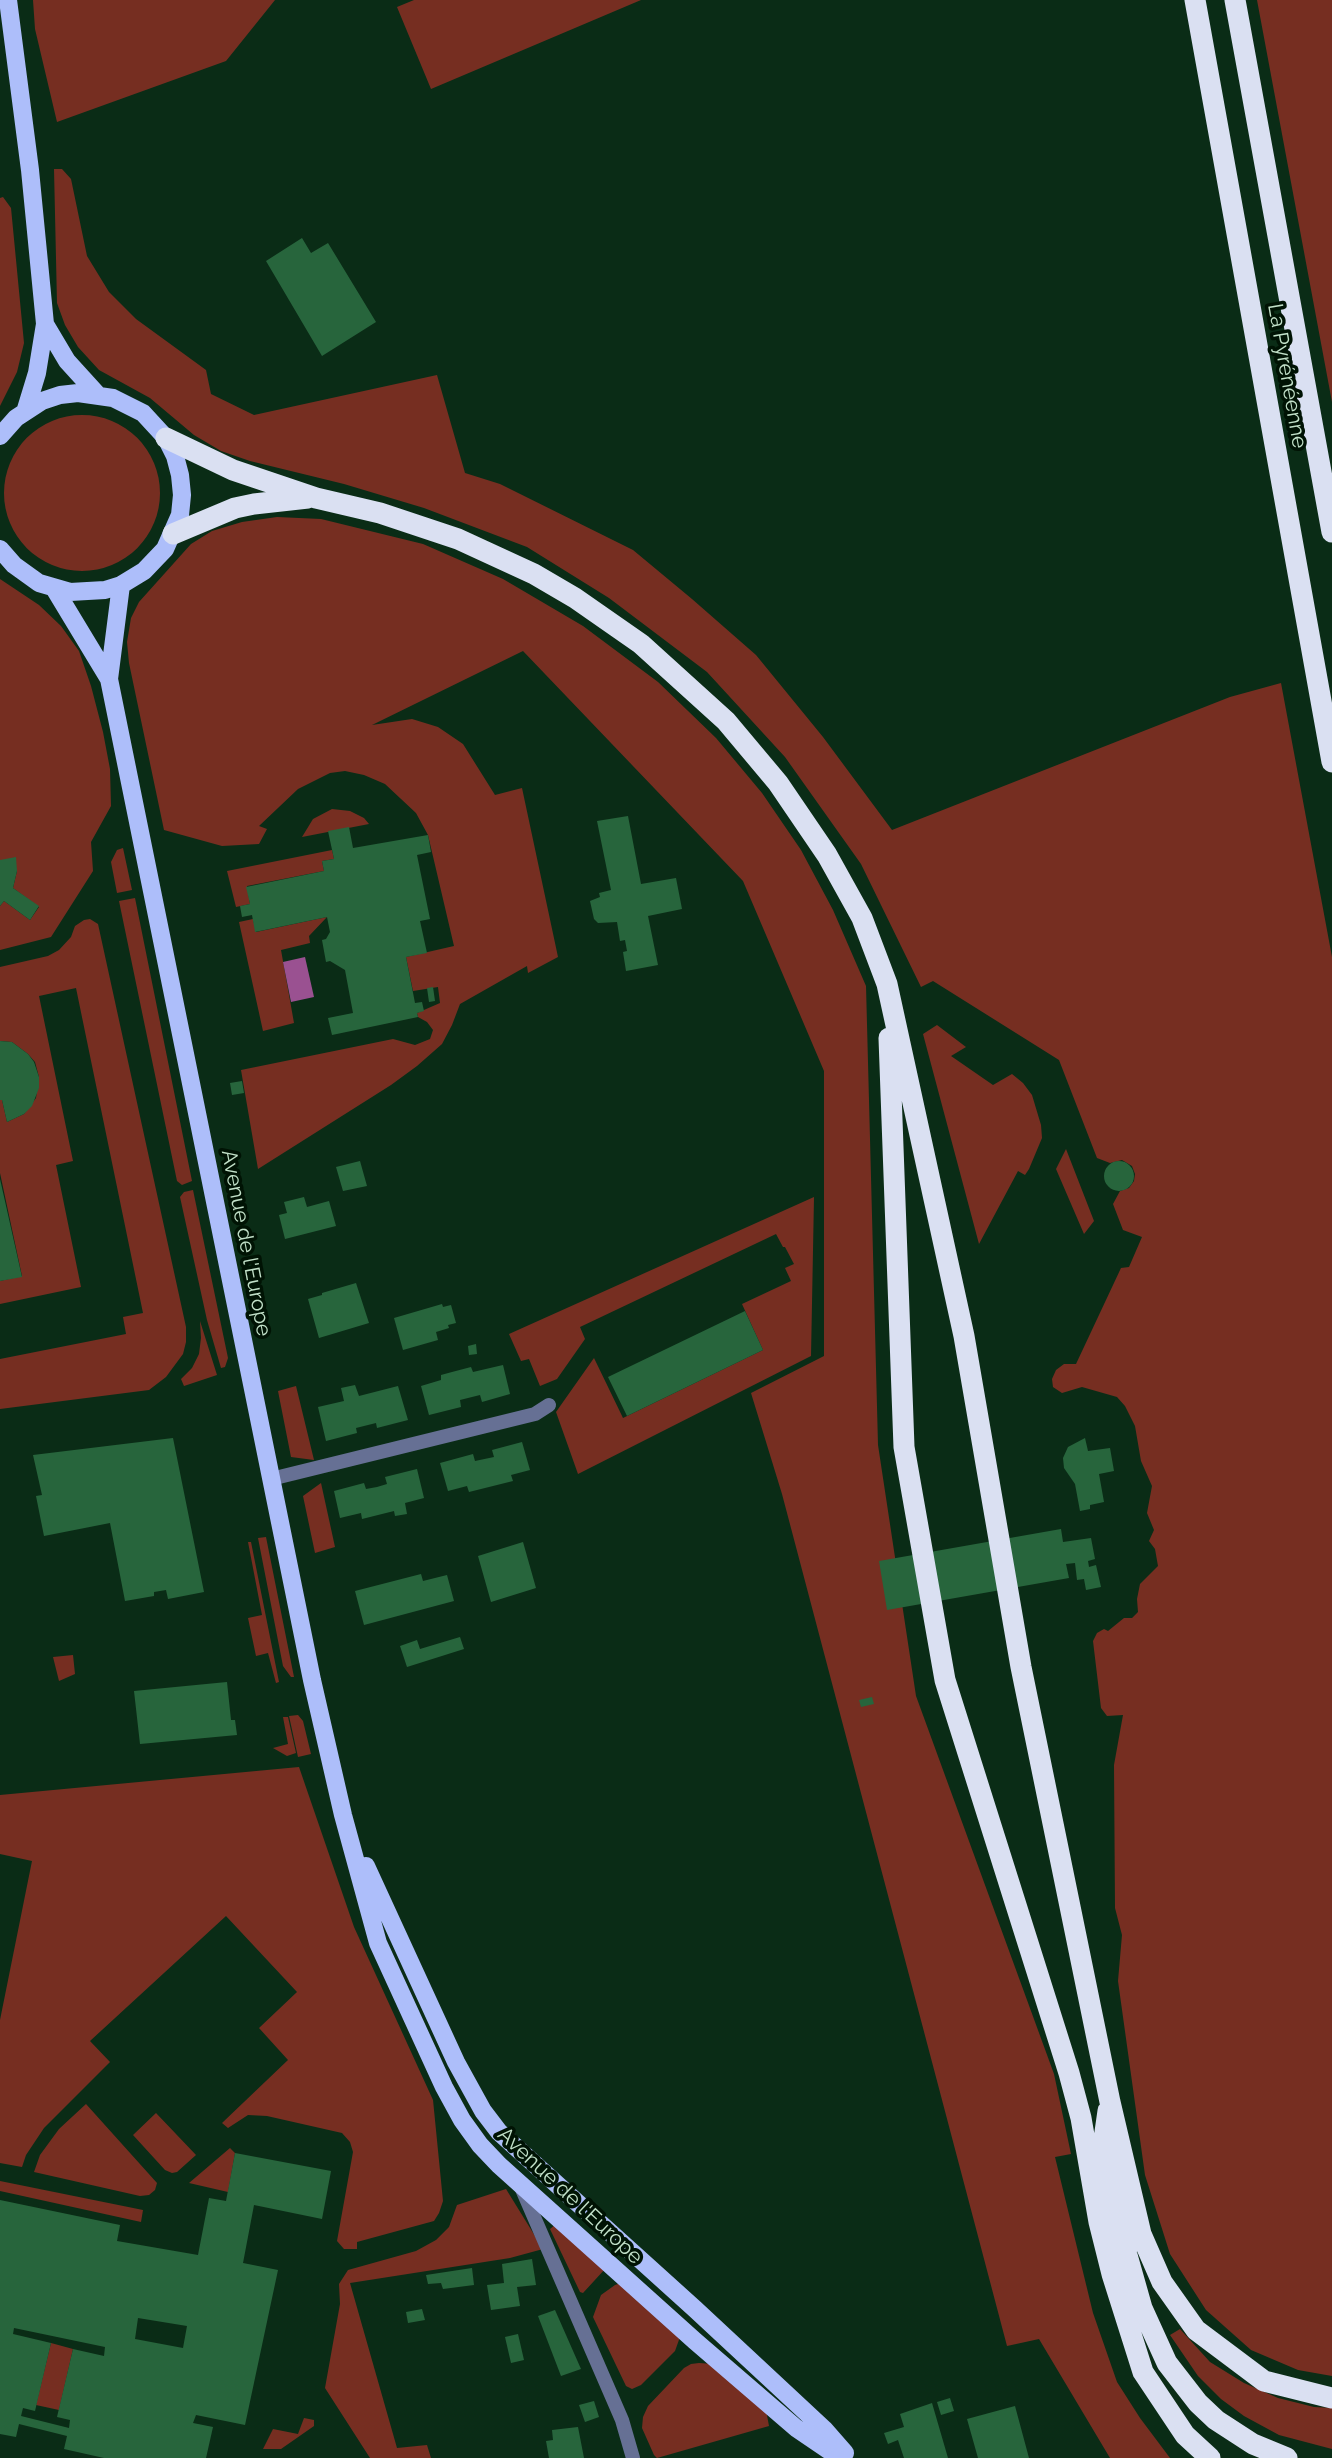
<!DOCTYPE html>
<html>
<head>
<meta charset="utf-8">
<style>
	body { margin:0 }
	canvas { display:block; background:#0a2c16 }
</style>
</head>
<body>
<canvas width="1332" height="2458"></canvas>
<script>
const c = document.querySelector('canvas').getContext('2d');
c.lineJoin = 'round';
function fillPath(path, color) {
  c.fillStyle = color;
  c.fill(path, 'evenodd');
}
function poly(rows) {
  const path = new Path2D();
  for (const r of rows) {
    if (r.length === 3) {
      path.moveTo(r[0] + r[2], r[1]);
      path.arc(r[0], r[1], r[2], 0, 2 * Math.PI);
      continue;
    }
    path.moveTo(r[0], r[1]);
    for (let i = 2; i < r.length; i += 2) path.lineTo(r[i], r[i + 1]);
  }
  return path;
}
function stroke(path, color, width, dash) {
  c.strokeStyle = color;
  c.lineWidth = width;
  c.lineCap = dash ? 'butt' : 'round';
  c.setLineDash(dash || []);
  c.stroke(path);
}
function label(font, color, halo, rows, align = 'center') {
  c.font = font + ' Raleway,sans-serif';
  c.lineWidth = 7;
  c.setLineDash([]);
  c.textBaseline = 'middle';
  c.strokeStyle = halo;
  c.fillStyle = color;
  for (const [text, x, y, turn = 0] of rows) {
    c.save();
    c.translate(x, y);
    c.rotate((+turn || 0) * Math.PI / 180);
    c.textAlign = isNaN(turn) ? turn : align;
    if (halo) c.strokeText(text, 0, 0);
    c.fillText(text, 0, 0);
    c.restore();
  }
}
const green = poly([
	[33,0,275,0,226,61,57,122,35,29],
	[414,0,641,0,431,89,397,7],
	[1257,0,1332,0,1332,402],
	[54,169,62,169,71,179,87,256,109,292,136,319,206,370,211,394,254,415,437,375,465,473,500,484,633,550,692,599,756,655,823,737,892,830,1230,697,1281,683,1332,957,1332,2376,1298,2370,1251,2350,1206,2310,1170,2254,1145,2175,1118,1981,1122,1935,1115,1908,1114,1765,1123,1715,1107,1716,1101,1708,1093,1641,1097,1633,1104,1629,1108,1631,1124,1618,1132,1618,1138,1612,1137,1599,1140,1584,1158,1566,1155,1549,1149,1541,1154,1530,1147,1513,1152,1486,1141,1461,1135,1426,1125,1406,1117,1397,1082,1387,1062,1393,1053,1387,1052,1379,1056,1370,1064,1364,1076,1364,1121,1268,1129,1267,1142,1237,1123,1230,1113,1204,1120,1191,1129,1188,1134,1181,1135,1174,1132,1166,1122,1160,1110,1163,1097,1158,1059,1060,933,981,921,987,861,864,785,757,707,672,609,598,527,547,424,508,344,484,250,461,221,451,194,435,150,398,99,370,78,347,65,325,57,303],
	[3,197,11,208,24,343,17,372,0,406,0,198],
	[82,493,78],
	[277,517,321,519,423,544,503,579,583,626,658,682,716,738,762,793,801,850,833,910,866,986,878,1445,916,1696,1054,2074,1071,2154,1055,2157,1093,2313,1117,2382,1140,2418,1170,2458,1110,2458,1039,2339,1007,2346,782,1494,751,1393,824,1356,824,1071,743,881,523,651,372,725,412,719,438,727,463,744,495,795,522,788,558,957,528,973,527,966,460,1004,452,1025,442,1044,417,1066,391,1085,258,1169,241,1070,393,1039,415,1045,430,1039,433,1030,427,1022,418,1017,417,1013,440,1003,438,987,413,991,406,957,454,946,428,835,416,813,385,784,364,775,345,771,330,773,298,789,259,826,267,829,259,844,222,846,164,830,129,663,127,642,131,618,139,602,191,544,212,531,242,522],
	[0,579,39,605,61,626,79,651,91,686,103,732,110,769,111,806,91,842,93,871,51,937,0,950,0,906,4,901,30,920,39,907,13,888,17,871,0,860],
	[332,809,350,811,364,818,369,824,302,837,313,819],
	[123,848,132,890,117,893,111,862,117,850],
	[332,850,334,859,322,861,324,871,247,886,250,904,236,907,227,871],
	[135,898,192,1181,182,1185,177,1181,119,901],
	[327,917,309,936,310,943,281,950,294,1023,263,1031,239,922,253,919,256,932],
	[90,919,98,924,186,1327,186,1342,183,1354,166,1377,149,1390,0,1409,0,1359,126,1334,123,1317,143,1313,76,988,39,996,73,1161,56,1165,81,1287,0,1304,0,1281,22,1276,0,1173,0,1100,2,1100,7,1122,24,1114,36,1098,39,1077,35,1062,28,1054,12,1042,0,1041,0,967,48,956,59,950,71,937,75,926,84,920],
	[937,1025,966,1047,951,1056,993,1085,1012,1074,1023,1083,1032,1095,1041,1125,1042,1138,1029,1169,1025,1175,1018,1171,979,1244,923,1034],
	[1066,1149,1094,1221,1084,1234,1056,1169],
	[193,1190,228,1358,225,1367,221,1368,207,1320,180,1197,184,1192],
	[814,1197,811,1356,578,1474,556,1412,594,1358,623,1418,763,1350,742,1304,791,1281,785,1268,794,1264,785,1247,783,1247,776,1234,580,1327,585,1339,557,1379,540,1386,529,1359,521,1361,509,1334],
	[200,1321,217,1375,184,1386,181,1379,192,1368,199,1354,201,1338],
	[296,1386,314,1460,291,1457,278,1391],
	[321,1483,335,1547,315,1553,303,1496],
	[266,1537,294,1677,291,1677,283,1666,258,1538],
	[248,1542,251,1542,279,1682,276,1683,268,1653,256,1656,248,1618,262,1615],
	[73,1655,75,1674,59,1681,53,1657],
	[298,1715,303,1721,311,1754,298,1757,289,1716],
	[283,1717,288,1717,296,1753,287,1756,273,1748,288,1744],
	[299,1767,354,1927,433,2100,443,2201,439,2213,434,2221,357,2242,357,2249,344,2249,337,2241,353,2152,350,2142,342,2133,267,2116,248,2115,228,2128,222,2123,288,2060,259,2028,297,1992,226,1916,90,2041,110,2062,44,2128,26,2155,22,2167,0,2163,0,2020,32,1861,0,1854,0,1795],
	[86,2104,157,2183,155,2190,149,2195,140,2196,34,2172,40,2155,59,2129],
	[156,2113,196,2155,177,2172,172,2173,165,2170,133,2135],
	[230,2148,235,2153,228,2192,189,2183],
	[0,2181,143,2210,141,2222,0,2191],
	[506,2189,543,2249,510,2258,350,2283,397,2448,427,2445,431,2458,370,2458,325,2388,340,2304,339,2284,348,2270,416,2251,436,2240,449,2227,457,2205],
	[555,2225,605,2269,583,2293,580,2292,550,2229],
	[621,2283,680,2337,675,2351,641,2385,632,2389,626,2386,593,2317,601,2295,615,2285],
	[1180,2329,1210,2362,1244,2383,1278,2398,1314,2407,1332,2408,1332,2449,1279,2435,1244,2416,1221,2399,1198,2376,1170,2335],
	[51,2343,73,2349,59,2410,36,2405],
	[699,2363,713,2364,766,2410,769,2426,657,2458,654,2455,642,2428,643,2417,648,2406,684,2368,691,2364],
	[304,2418,314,2420,314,2426,281,2449,263,2449,273,2429,298,2434]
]);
const water = poly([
	[305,957,314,997,291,1002,283,962]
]);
const building = poly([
	[302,238,311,253,328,243,376,322,322,356,266,261],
	[628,816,641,884,676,878,682,909,648,916,658,965,626,971,623,952,627,951,625,940,620,941,617,922,598,923,594,919,590,901,600,897,599,893,611,890,597,821],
	[349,827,353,848,428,835,431,852,417,855,430,919,420,921,427,953,406,957,415,1003,422,1002,424,1011,417,1013,418,1017,332,1035,328,1018,353,1013,345,970,330,961,326,962,322,940,326,939,330,932,327,917,255,932,252,915,242,917,240,906,250,904,246,887,324,871,322,861,334,859,328,831],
	[16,857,17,871,13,888,39,906,30,920,4,901,0,906,0,860],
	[433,987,435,1001,429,1002,427,988],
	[0,1041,12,1042,28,1054,34,1062,39,1077,39,1088,32,1106,24,1114,7,1122,2,1100,0,1100],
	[242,1081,244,1093,232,1095,230,1083],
	[1119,1176,15],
	[360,1161,367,1186,343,1191,336,1167],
	[0,1179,22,1277,0,1281],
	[304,1197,307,1207,329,1201,336,1226,285,1239,279,1215,287,1213,284,1202],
	[356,1283,369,1323,319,1338,308,1299,322,1295,322,1293],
	[442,1304,443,1307,451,1305,456,1323,448,1325,449,1328,436,1332,438,1340,403,1350,394,1318],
	[745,1311,763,1350,627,1416,608,1377],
	[476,1344,477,1354,469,1355,468,1346],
	[503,1365,510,1394,482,1402,480,1395,460,1400,461,1407,429,1415,421,1386,441,1380,441,1375,452,1372,471,1367,473,1372],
	[355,1385,359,1396,398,1386,408,1420,377,1428,376,1423,356,1428,357,1433,326,1441,318,1407,344,1401,341,1388],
	[173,1438,204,1592,168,1599,166,1590,154,1592,154,1596,125,1601,110,1523,44,1536,36,1496,42,1495,33,1455],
	[1085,1438,1088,1451,1110,1448,1114,1471,1099,1474,1104,1502,1090,1505,1090,1509,1080,1511,1075,1484,1064,1468,1063,1458,1068,1447],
	[522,1442,530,1470,511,1475,513,1481,469,1492,467,1486,448,1491,440,1463,473,1454,475,1461,494,1457,492,1450],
	[417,1469,424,1498,405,1503,407,1514,395,1516,394,1511,362,1519,361,1513,340,1518,334,1491,364,1483,366,1489,377,1487,387,1484,385,1477],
	[1061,1529,1063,1542,1091,1538,1095,1559,1088,1561,1089,1567,1096,1565,1101,1587,1086,1590,1084,1579,1077,1580,1075,1563,1066,1564,1069,1578,887,1610,879,1561],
	[523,1542,536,1588,491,1602,478,1556],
	[421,1574,423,1581,447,1575,454,1601,364,1625,355,1591],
	[460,1637,464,1649,407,1667,400,1646,417,1640,420,1649],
	[227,1682,231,1720,235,1720,237,1735,140,1744,134,1691],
	[872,1697,874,1704,861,1707,859,1700],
	[235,2153,331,2171,322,2219,254,2205,243,2263,278,2270,245,2425,196,2415,193,2423,213,2427,206,2458,104,2458,64,2449,67,2436,19,2424,16,2437,0,2434,0,2200,120,2225,117,2241,198,2255,209,2198,226,2201],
	[138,2318,187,2326,183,2348,135,2339],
	[14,2328,105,2347,104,2356,73,2349,57,2417,70,2420,69,2428,21,2416,23,2408,35,2411,51,2343,13,2334],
	[532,2259,536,2285,517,2287,520,2306,491,2310,487,2285,504,2283,502,2264],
	[472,2268,474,2285,443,2289,441,2283,428,2284,426,2275],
	[422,2309,425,2320,408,2323,406,2312],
	[555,2310,581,2369,561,2376,538,2316],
	[518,2334,524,2360,511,2363,505,2337],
	[950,2398,954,2411,941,2415,937,2402],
	[594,2401,599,2417,585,2422,579,2405],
	[932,2403,948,2458,904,2458,898,2440,888,2444,884,2433,904,2427,900,2414],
	[1015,2406,1029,2458,978,2458,967,2419],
	[578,2427,584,2458,549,2458,546,2441,553,2440,552,2430]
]);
const minor = poly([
	[271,1479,535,1414,549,1405]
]);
const tertiary = poly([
	[521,2187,622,2420,633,2458]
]);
const primary = poly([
	[8,0,30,170,45,324,37,373,26,409],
	[45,324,67,361,97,394],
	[0,436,16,418,42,401,60,395,78,393,113,398,143,413,166,438,175,456,180,475,182,495,180,515,165,549,144,571,121,585,105,590,70,592,39,583,14,565,0,549],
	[121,585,109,679,312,1680,343,1815,378,1943,444,2087,462,2120,480,2145,499,2165,695,2341,796,2428,840,2458],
	[54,588,109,679],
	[366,1866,456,2062,483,2111,499,2132,695,2309,824,2429,845,2453]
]);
const motorway = poly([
	[1195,0,1332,762],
	[1235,0,1332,532],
	[166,438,233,470,316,498,380,513,458,539,534,574,575,598,641,644,726,721,778,783,827,855,862,918,887,984,964,1336,1021,1667,1110,2102,1141,2234,1162,2282,1196,2330,1264,2381,1332,2398],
	[173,534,235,508,254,504,308,498],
	[889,1038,904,1447,945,1680,1069,2073,1081,2118,1099,2222,1112,2274,1143,2372,1185,2435,1210,2458],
	[1108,2111,1103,2146,1127,2255,1142,2308,1167,2363,1198,2403,1216,2420,1253,2444,1287,2458]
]);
const streetNames = [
	["La Pyrénéenne",1287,376,80],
	["Avenue de l'Europe",246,1243,79],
	["Avenue de l'Europe",570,2196,43]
];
fillPath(green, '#762e21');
fillPath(water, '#9a5191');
fillPath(building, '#27653c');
stroke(minor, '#667094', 14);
stroke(tertiary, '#667094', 14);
stroke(primary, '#adbefa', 18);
stroke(motorway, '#dae0f2', 21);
label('21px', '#c2e1c9', '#001304', streetNames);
</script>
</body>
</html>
